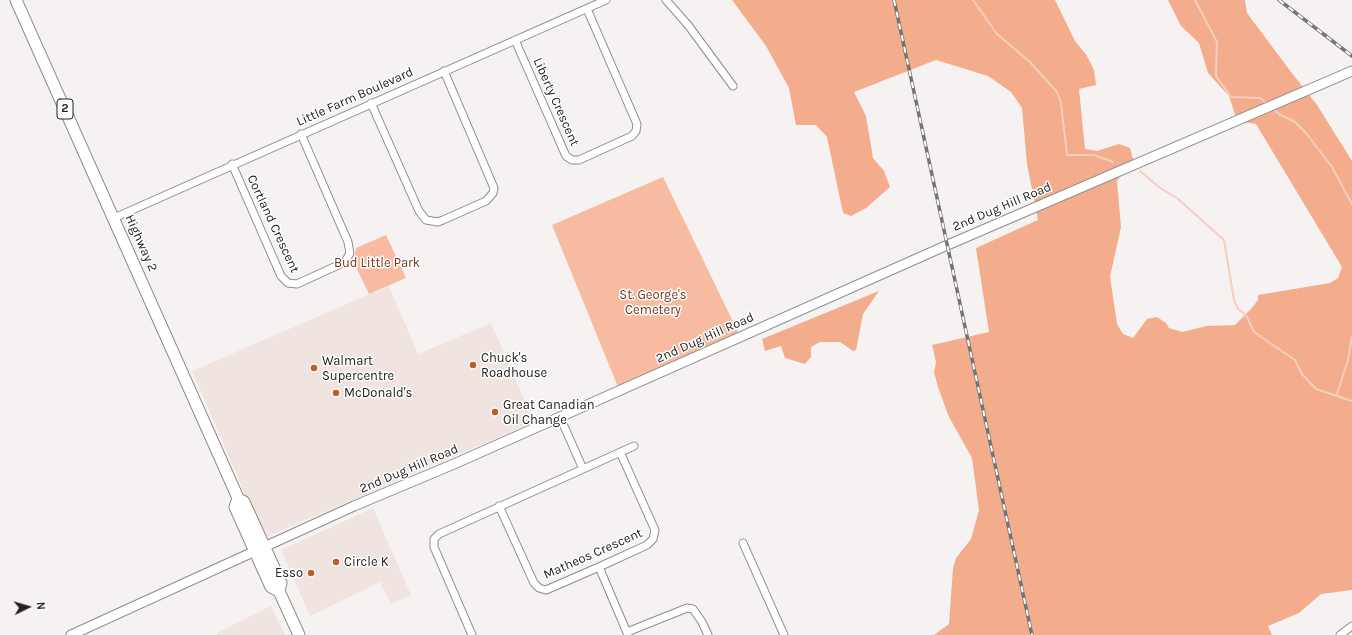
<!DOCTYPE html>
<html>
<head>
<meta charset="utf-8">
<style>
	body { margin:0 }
	#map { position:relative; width:1352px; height:635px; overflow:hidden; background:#f6f2f1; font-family:Karla,sans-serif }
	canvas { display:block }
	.north { position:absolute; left:8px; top:587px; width:40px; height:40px; -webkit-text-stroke:3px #fff; paint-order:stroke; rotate:85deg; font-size:11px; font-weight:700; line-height:16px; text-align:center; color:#232221 }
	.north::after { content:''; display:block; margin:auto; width:14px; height:18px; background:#232221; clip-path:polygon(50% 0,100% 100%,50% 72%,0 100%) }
</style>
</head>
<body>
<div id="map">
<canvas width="1352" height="635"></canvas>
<div class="north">N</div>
</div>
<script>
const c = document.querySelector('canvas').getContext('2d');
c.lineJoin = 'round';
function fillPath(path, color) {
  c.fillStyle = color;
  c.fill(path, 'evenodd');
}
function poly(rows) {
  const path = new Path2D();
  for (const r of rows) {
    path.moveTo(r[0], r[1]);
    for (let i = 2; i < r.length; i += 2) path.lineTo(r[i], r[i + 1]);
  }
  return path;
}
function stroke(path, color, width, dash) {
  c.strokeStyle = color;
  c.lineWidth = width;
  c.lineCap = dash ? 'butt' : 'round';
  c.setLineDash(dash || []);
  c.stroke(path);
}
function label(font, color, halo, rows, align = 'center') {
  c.font = font + ' Karla,sans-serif';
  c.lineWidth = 3;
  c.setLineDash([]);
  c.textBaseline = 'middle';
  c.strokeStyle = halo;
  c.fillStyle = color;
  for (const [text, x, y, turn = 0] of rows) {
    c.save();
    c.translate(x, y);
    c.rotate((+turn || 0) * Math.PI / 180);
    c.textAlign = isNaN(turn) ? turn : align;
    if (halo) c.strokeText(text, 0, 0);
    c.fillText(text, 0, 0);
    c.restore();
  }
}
const built = poly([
	[389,286,418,354,491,323,534,422,264,538,192,371],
	[373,508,411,595,391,604,380,582,310,616,281,550],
	[271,606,285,635,218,635,217,633]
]);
const green = poly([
	[663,177,739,334,618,387,552,225],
	[386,235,406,278,369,294,354,263,356,248]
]);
const forest = poly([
	[732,0,1055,0,1075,41,1087,56,1094,70,1096,85,1079,89,1085,149,1097,151,1119,144,1130,148,1133,159,1117,181,1121,227,1110,277,1117,324,1123,334,1133,338,1147,319,1157,317,1166,323,1169,328,1182,332,1207,326,1235,325,1251,309,1258,300,1258,295,1330,283,1338,278,1342,267,1256,124,1237,121,1229,96,1208,73,1199,43,1181,26,1168,0,1245,0,1247,13,1291,72,1317,105,1352,161,1352,590,1321,594,1299,613,1268,626,1272,635,934,635,949,624,953,568,956,558,971,539,979,510,972,458,949,417,938,387,934,372,936,362,932,345,989,332,976,248,1038,220,1027,164,1022,108,1011,92,988,76,936,60,854,92,866,116,873,158,884,171,890,187,866,208,851,216,843,213,827,137,816,125,796,125,789,88,766,46],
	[879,291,863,314,856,350,853,351,840,342,820,342,811,347,811,357,805,364,785,358,781,346,765,351,762,339]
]);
const stream = poly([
	[973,0,997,34,1030,62,1057,92,1061,103,1067,155,1094,155,1113,162],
	[1195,0,1217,42,1216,76,1231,97,1260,98,1267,104],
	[1272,108,1279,114,1295,122,1306,133,1332,167,1352,204],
	[1140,171,1160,188,1177,198,1224,240,1234,300,1238,309,1246,315,1254,332,1295,360,1302,374,1316,389,1352,401],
	[1337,394,1348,360,1352,336]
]);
const minor = poly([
	[666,0,688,25,733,86],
	[515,40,566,156,572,160,579,160,632,136,636,131,637,124,587,9],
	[371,103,419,211,426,220,438,222,443,220,486,201,493,193,494,188,444,71],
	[232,164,281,276,288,283,297,284,345,262,350,253,348,242,301,134],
	[114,218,606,0],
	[560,417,583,469],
	[499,506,534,583,539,588,546,590,599,567,647,545,653,539,655,530,620,452],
	[743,543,784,635],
	[599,567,628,635],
	[627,632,687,608,693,609,702,622,708,635],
	[472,635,434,547,434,539,439,534,634,446],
	[1340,635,1352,626]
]);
const tertiary = poly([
	[71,635,354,506,454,464,943,247,1352,71]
]);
const primary = poly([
	[16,0,238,498,244,502,281,583,279,591,299,635],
	[238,498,235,507,271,587,279,591]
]);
const rail = poly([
	[894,0,1032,635],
	[1279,0,1352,56]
]);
const markers = [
	[473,365,4,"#c05c28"],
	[314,368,4,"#c05c28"],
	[336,393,4,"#c05c28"],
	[495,412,4,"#c05c28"],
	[336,562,4,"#c05c28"],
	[311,573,4,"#c05c28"]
];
const shields = [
	[65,109,16]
];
const shieldNames = [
	["2",65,109]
];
const streetNames = [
	["Little Farm Boulevard",355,97,-24],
	["Liberty Crescent",556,102,66],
	["2nd Dug Hill Road",1002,207,-23],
	["Cortland Crescent",273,224,65],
	["Highway 2",141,243,66],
	["2nd Dug Hill Road",705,338,-24],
	["2nd Dug Hill Road",409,469,-23],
	["Matheos Crescent",593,554,-24]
];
const parkNames = [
	["Bud Little Park",377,263],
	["St. George's",653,295],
	["Cemetery",653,310]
];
const poiNames = [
	["Chuck's",481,358],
	["Roadhouse",481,373],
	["Walmart",322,361],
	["Supercentre",322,376],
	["McDonald's",344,393],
	["Great Canadian",503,405],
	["Oil Change",503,420],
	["Circle K",344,562],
	["Esso",303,573,"right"]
];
fillPath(built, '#efe4df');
fillPath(green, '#f7bba1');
fillPath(forest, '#f4ad8c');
stroke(stream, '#f4cfbf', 2);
stroke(minor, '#8e8b8a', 9);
stroke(tertiary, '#8e8b8a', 11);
stroke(primary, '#8e8b8a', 13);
stroke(minor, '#fff', 7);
stroke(tertiary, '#fff', 9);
stroke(primary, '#fff', 11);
stroke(rail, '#767473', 3.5);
stroke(rail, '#fff', 2, [6]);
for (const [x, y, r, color] of markers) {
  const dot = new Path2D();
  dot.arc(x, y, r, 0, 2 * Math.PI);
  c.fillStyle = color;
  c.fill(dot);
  stroke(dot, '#fff', 1.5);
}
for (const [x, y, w] of shields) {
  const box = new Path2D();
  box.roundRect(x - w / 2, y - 10, w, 20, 3);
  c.fillStyle = '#fff';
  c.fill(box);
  stroke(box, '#232221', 1);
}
label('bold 12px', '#232221', null, shieldNames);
label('13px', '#232221', '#fff', streetNames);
label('13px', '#71381c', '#fff', parkNames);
label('13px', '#232221', '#fff', poiNames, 'left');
</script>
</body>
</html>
